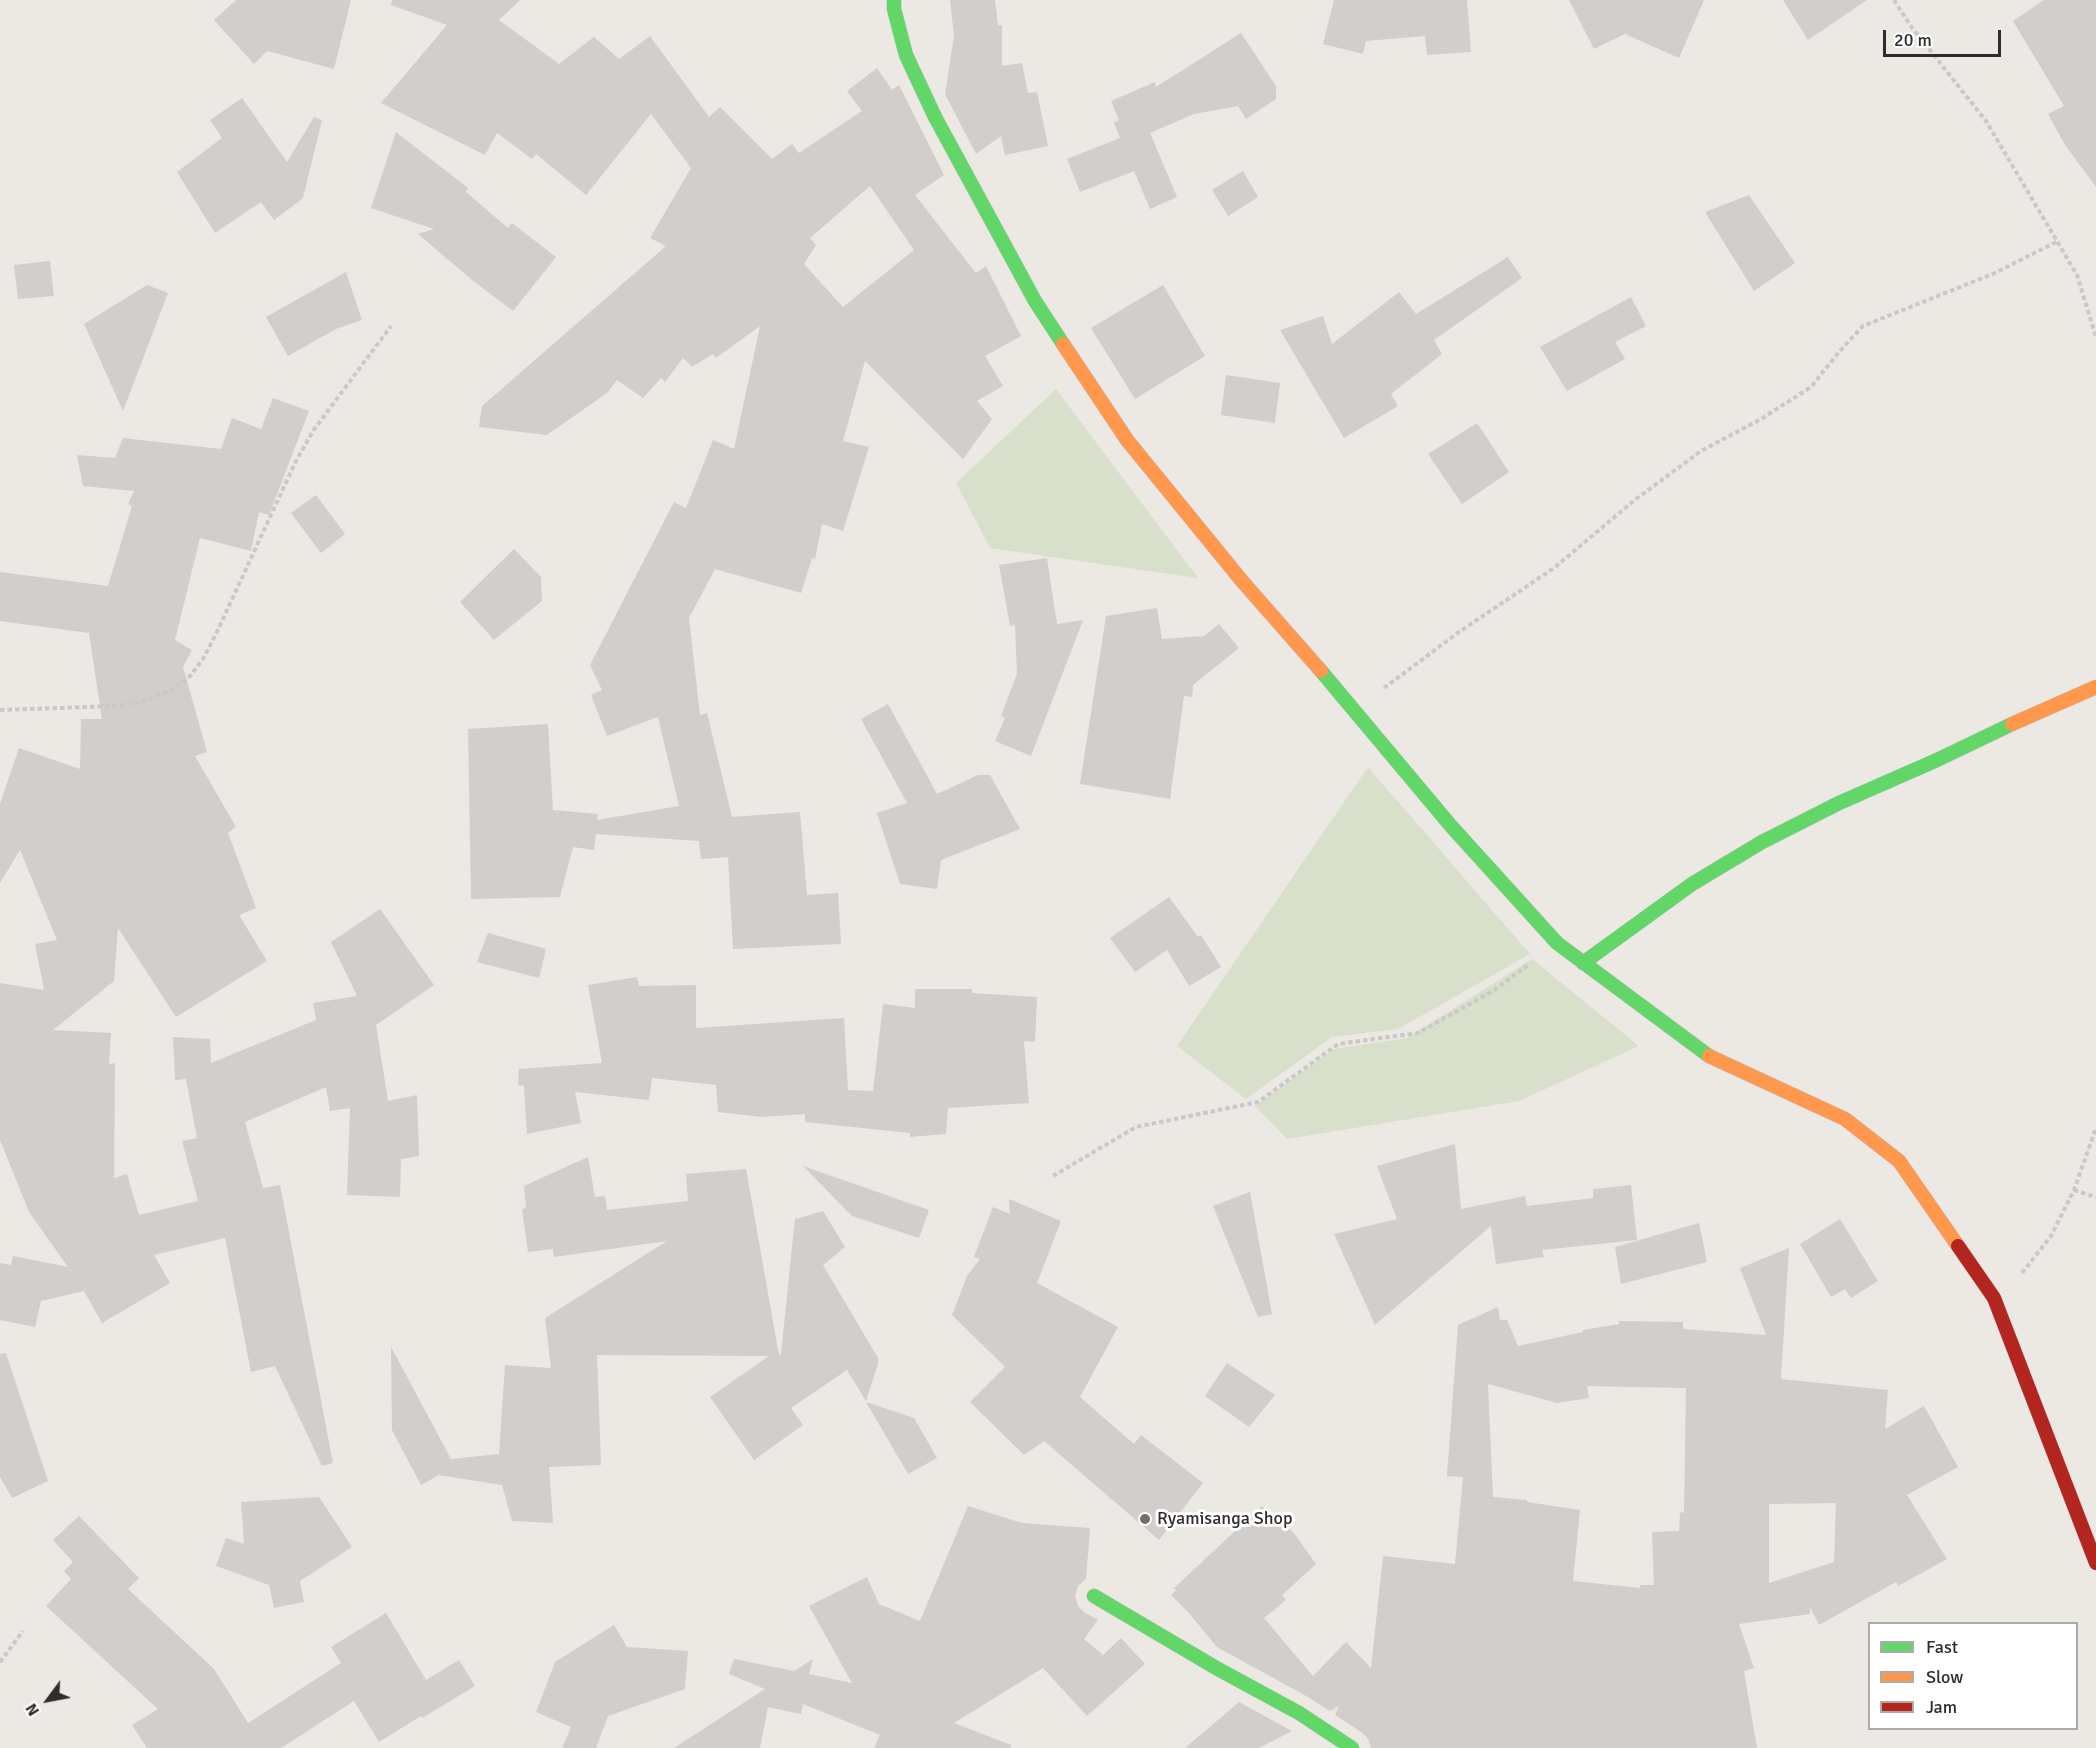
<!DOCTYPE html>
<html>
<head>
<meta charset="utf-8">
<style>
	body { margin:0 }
	#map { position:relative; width:2096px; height:1748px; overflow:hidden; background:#ece8e4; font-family:Signika,sans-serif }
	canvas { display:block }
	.legend { position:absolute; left:1868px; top:1622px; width:210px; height:108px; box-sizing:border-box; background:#fff; border:2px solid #ababab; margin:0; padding:8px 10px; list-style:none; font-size:18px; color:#2e2e2e }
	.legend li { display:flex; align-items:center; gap:12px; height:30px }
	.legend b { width:30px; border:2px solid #ababab }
	.north { position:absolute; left:18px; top:1670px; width:60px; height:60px; -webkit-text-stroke:4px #fff; paint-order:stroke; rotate:238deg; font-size:16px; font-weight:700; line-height:24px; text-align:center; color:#2e2e2e }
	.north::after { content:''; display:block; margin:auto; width:21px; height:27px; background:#2e2e2e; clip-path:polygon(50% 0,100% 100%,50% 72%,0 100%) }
	.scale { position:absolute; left:1883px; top:30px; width:118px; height:27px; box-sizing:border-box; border:3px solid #2e2e2e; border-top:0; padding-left:8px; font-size:18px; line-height:21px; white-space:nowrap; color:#2e2e2e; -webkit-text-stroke:4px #fff; paint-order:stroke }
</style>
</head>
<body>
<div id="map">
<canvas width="2096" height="1748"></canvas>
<ul class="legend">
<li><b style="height:8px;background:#63d668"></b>Fast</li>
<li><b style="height:8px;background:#ff974d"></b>Slow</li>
<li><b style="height:8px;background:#b3261e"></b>Jam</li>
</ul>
<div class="north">N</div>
<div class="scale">20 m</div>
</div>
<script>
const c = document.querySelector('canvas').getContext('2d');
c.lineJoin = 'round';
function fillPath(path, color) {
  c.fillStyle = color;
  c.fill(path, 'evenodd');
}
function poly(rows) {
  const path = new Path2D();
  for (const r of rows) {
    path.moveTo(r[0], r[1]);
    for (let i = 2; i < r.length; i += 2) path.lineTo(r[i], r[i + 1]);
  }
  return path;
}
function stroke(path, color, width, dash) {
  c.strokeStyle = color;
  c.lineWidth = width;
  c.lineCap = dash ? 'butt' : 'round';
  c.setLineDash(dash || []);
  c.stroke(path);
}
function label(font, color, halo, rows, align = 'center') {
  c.font = font + ' Signika,sans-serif';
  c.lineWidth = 6;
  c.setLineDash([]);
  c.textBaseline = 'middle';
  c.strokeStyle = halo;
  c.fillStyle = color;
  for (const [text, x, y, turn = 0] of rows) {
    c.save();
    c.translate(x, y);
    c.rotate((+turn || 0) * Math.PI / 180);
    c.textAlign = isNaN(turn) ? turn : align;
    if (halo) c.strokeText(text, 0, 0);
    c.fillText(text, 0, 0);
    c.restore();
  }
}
const cemetery = poly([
	[1056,389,1198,578,990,548,956,483],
	[1368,767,1530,954,1398,1029,1332,1037,1246,1099,1177,1046],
	[1532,959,1639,1046,1519,1101,1287,1139,1255,1106,1334,1049,1407,1038]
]);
const building = poly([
	[236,0,351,0,334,69,267,51,254,64,214,20],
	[392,0,520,0,499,20,559,64,594,37,619,59,650,36,709,117,720,107,772,159,792,144,799,153,862,111,847,91,877,68,892,90,899,85,944,175,915,195,976,273,986,266,1021,336,985,356,1003,386,977,401,992,419,963,459,865,361,843,441,869,447,843,531,822,524,815,559,812,558,801,593,715,569,689,618,700,715,707,713,732,817,800,812,807,895,838,893,841,944,733,949,728,857,701,859,699,841,596,834,594,850,573,847,560,897,471,899,468,729,548,724,553,810,598,814,597,820,679,806,658,717,607,736,591,695,602,690,590,665,674,502,686,508,713,440,734,449,760,326,716,358,713,354,692,367,683,358,665,382,661,378,643,398,617,380,607,393,547,435,479,427,482,406,666,246,650,238,691,168,651,114,586,195,536,154,532,159,497,133,485,155,381,103,447,25,391,5],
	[870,186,914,250,843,307,804,264,816,245,810,238],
	[950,0,995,0,998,25,1002,25,1002,66,1022,63,1028,93,1037,92,1048,146,1005,155,1001,136,976,154,945,94,954,36],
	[1334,0,1467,0,1471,52,1427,55,1425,36,1366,41,1363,54,1323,44],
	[1569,0,1704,0,1679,58,1627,35,1627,33,1594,49],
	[1783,0,1867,0,1808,40],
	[2044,0,2096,0,2096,187,2065,145,2048,114,2064,106,2013,21],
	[1241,33,1276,86,1276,99,1246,119,1238,106,1194,114,1150,133,1177,197,1150,209,1134,171,1080,192,1067,159,1120,138,1114,123,1119,120,1111,101,1155,82,1156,87],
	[242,98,287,162,314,117,322,120,303,198,274,220,261,202,215,233,177,172,222,138,210,120],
	[396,132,468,188,466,192,508,228,512,223,556,257,513,311,472,280,418,234,434,229,371,208],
	[1243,171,1258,197,1228,216,1212,190],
	[1749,195,1795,263,1754,291,1705,212],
	[1508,257,1522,278,1434,340,1442,354,1391,394,1398,406,1344,438,1280,330,1323,316,1332,344,1399,292,1416,314],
	[50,261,54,296,18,299,14,265],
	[346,272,362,320,336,329,288,356,266,317],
	[147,285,168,293,123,411,84,324],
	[1163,285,1205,356,1135,399,1091,328],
	[1631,297,1646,326,1615,342,1625,359,1567,391,1540,347],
	[1226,375,1280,383,1275,423,1221,415],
	[273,398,309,411,269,515,259,512,251,551,200,538,175,640,192,650,183,667,207,752,195,756,236,827,228,833,256,908,239,915,267,961,176,1017,118,928,114,981,53,1030,111,1033,109,1064,115,1063,114,1178,127,1174,139,1215,198,1201,182,1141,197,1138,186,1079,175,1080,173,1037,210,1039,211,1063,316,1020,313,1003,357,996,331,942,380,909,434,985,376,1025,388,1101,417,1095,419,1156,401,1159,400,1197,347,1195,350,1108,330,1111,326,1087,245,1122,263,1188,280,1185,333,1463,322,1466,275,1366,251,1372,225,1238,154,1255,170,1283,102,1323,84,1291,41,1301,35,1327,0,1320,0,1263,11,1265,13,1256,68,1267,29,1212,0,1140,0,983,44,990,35,944,57,940,20,850,0,883,0,804,19,748,80,769,81,719,102,719,89,633,0,621,0,572,108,586,132,506,128,504,134,491,83,486,77,455,115,458,123,438,221,449,232,418,261,429],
	[1477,423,1509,472,1462,504,1428,454],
	[316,495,345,534,321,553,291,513],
	[514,549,541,577,542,601,494,640,460,602],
	[1047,558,1057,624,1083,620,1031,756,995,741,1005,718,1001,716,1017,674,1015,625,1010,626,999,565],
	[1157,608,1162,639,1204,636,1219,624,1239,648,1193,685,1192,697,1184,696,1170,799,1080,784,1106,616],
	[888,704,937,794,978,775,990,775,1020,829,941,860,937,889,900,884,877,813,907,803,861,719],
	[1169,897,1198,937,1201,935,1221,967,1189,986,1167,950,1135,972,1110,938],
	[488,933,546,949,539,978,477,962],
	[637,977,639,986,696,985,696,1028,844,1018,848,1090,873,1091,883,1004,915,1008,915,989,972,989,972,993,1037,997,1035,1042,1024,1041,1029,1103,948,1108,946,1134,910,1137,910,1133,805,1122,805,1114,762,1117,718,1112,716,1085,652,1078,649,1100,575,1092,581,1123,527,1134,524,1086,518,1085,519,1069,602,1063,588,985],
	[1455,1144,1461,1209,1525,1196,1527,1206,1593,1198,1593,1189,1631,1185,1637,1240,1542,1250,1544,1257,1496,1264,1491,1226,1375,1325,1334,1234,1397,1219,1377,1166],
	[588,1157,595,1197,605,1196,607,1210,688,1201,686,1174,746,1169,779,1355,781,1354,795,1218,796,1219,823,1211,845,1247,823,1265,878,1358,878,1364,866,1401,847,1370,791,1408,803,1425,754,1460,710,1397,769,1356,597,1355,601,1465,549,1467,553,1523,512,1521,502,1485,439,1475,421,1485,392,1430,391,1347,451,1459,499,1454,505,1365,551,1368,545,1318,667,1241,554,1257,553,1249,528,1252,522,1209,526,1208,524,1186],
	[803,1166,929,1210,919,1238,852,1216],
	[1250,1192,1272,1314,1258,1317,1213,1206],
	[1009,1199,1061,1221,1037,1283,1118,1327,1080,1397,1134,1444,1141,1435,1203,1483,1159,1540,1044,1441,1024,1455,970,1402,1005,1367,952,1315,967,1276,980,1259,974,1257,993,1207,1010,1214],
	[1840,1219,1878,1281,1851,1298,1845,1289,1831,1297,1800,1244],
	[1699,1223,1707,1262,1621,1284,1615,1247],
	[1789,1248,1781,1379,1888,1390,1885,1429,1924,1406,1958,1467,1907,1495,1947,1559,1898,1586,1896,1582,1819,1625,1810,1607,1810,1614,1739,1624,1754,1668,1744,1671,1757,1748,1371,1748,1368,1739,1363,1733,1335,1715,1339,1706,1330,1711,1308,1697,1217,1647,1188,1612,1171,1595,1176,1590,1174,1588,1262,1506,1293,1532,1316,1564,1282,1595,1286,1600,1264,1618,1313,1676,1346,1642,1371,1668,1383,1556,1455,1564,1463,1477,1447,1476,1458,1325,1498,1307,1500,1320,1507,1320,1518,1346,1583,1332,1583,1330,1619,1324,1619,1321,1683,1322,1683,1329,1766,1335,1740,1268],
	[1488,1384,1557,1403,1589,1398,1587,1386,1686,1388,1684,1513,1680,1512,1679,1531,1652,1532,1654,1585,1640,1585,1640,1588,1573,1581,1580,1510,1527,1502,1527,1500,1493,1497],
	[1836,1503,1834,1562,1769,1583,1769,1504],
	[6,1353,48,1481,12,1498,0,1477,0,1354],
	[1227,1363,1275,1395,1249,1427,1205,1396],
	[866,1402,914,1418,937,1458,908,1474],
	[319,1497,352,1547,300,1581,304,1602,274,1608,269,1585,216,1566,226,1538,244,1544,241,1502],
	[968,1506,1022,1523,1090,1528,1086,1579,1078,1586,1075,1596,1078,1606,1084,1612,1098,1620,1084,1639,1103,1655,1121,1638,1145,1664,1087,1716,1043,1668,954,1723,1011,1745,1011,1748,874,1748,880,1735,803,1704,801,1714,768,1707,760,1748,674,1748,765,1689,729,1674,734,1659,794,1671,813,1659,809,1674,852,1683,809,1606,867,1577,879,1604,920,1621],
	[79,1516,139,1578,128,1589,214,1669,248,1723,341,1663,331,1647,386,1613,426,1680,459,1660,475,1686,422,1718,421,1716,379,1742,354,1701,281,1748,147,1748,132,1725,158,1709,46,1606,71,1579,64,1571,73,1562,53,1540],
	[614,1625,627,1647,688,1651,685,1689,608,1716,596,1748,562,1748,571,1727,536,1712,555,1662],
	[1239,1702,1292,1731,1259,1748,1185,1748]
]);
const path = poly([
	[1894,0,1910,25,1986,121,2077,275,2096,337],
	[1384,688,1459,632,1554,568,1636,499,1701,451,1761,419,1811,387,1839,352,1863,326,1995,273,2058,241],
	[0,710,113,706,141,702,172,690,190,676,203,659,216,634,295,463,313,431,391,326],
	[1053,1176,1136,1127,1258,1102,1338,1044,1418,1033,1493,991,1528,965],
	[2074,1190,2096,1197],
	[2022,1273,2051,1236,2074,1190,2096,1128],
	[0,1662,23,1631]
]);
const fast = poly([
	[894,0,894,9,906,55,935,117,1035,301,1063,344],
	[1321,671,1451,826,1557,943,1709,1056],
	[1583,963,1692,884,1762,842,1839,803,1937,760,2012,724],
	[1094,1596,1218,1669,1299,1713,1352,1748]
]);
const slow = poly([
	[1063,344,1127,440,1242,581,1321,671],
	[2012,724,2096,687],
	[1709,1056,1845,1119,1899,1161,1958,1246]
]);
const jam = poly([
	[1958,1246,1994,1298,2096,1563]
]);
const markers = [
	[1145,1519,6,"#706f6e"]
];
const poiNames = [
	["Ryamisanga Shop",1157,1519]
];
fillPath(cemetery, '#d8e0cc');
fillPath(building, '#d1cecb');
stroke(fast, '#c5c4c5', 15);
stroke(slow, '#c5c4c5', 15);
stroke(jam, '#c5c4c5', 15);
stroke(path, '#c9c9c8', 4, [4.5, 3]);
stroke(fast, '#63d668', 14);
stroke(slow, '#ff974d', 14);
stroke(jam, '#b3261e', 14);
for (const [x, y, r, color] of markers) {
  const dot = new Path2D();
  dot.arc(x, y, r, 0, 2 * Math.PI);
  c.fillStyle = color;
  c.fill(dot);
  stroke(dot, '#fff', 2);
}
label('18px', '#2e2e2e', '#fff', poiNames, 'left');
</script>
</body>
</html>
